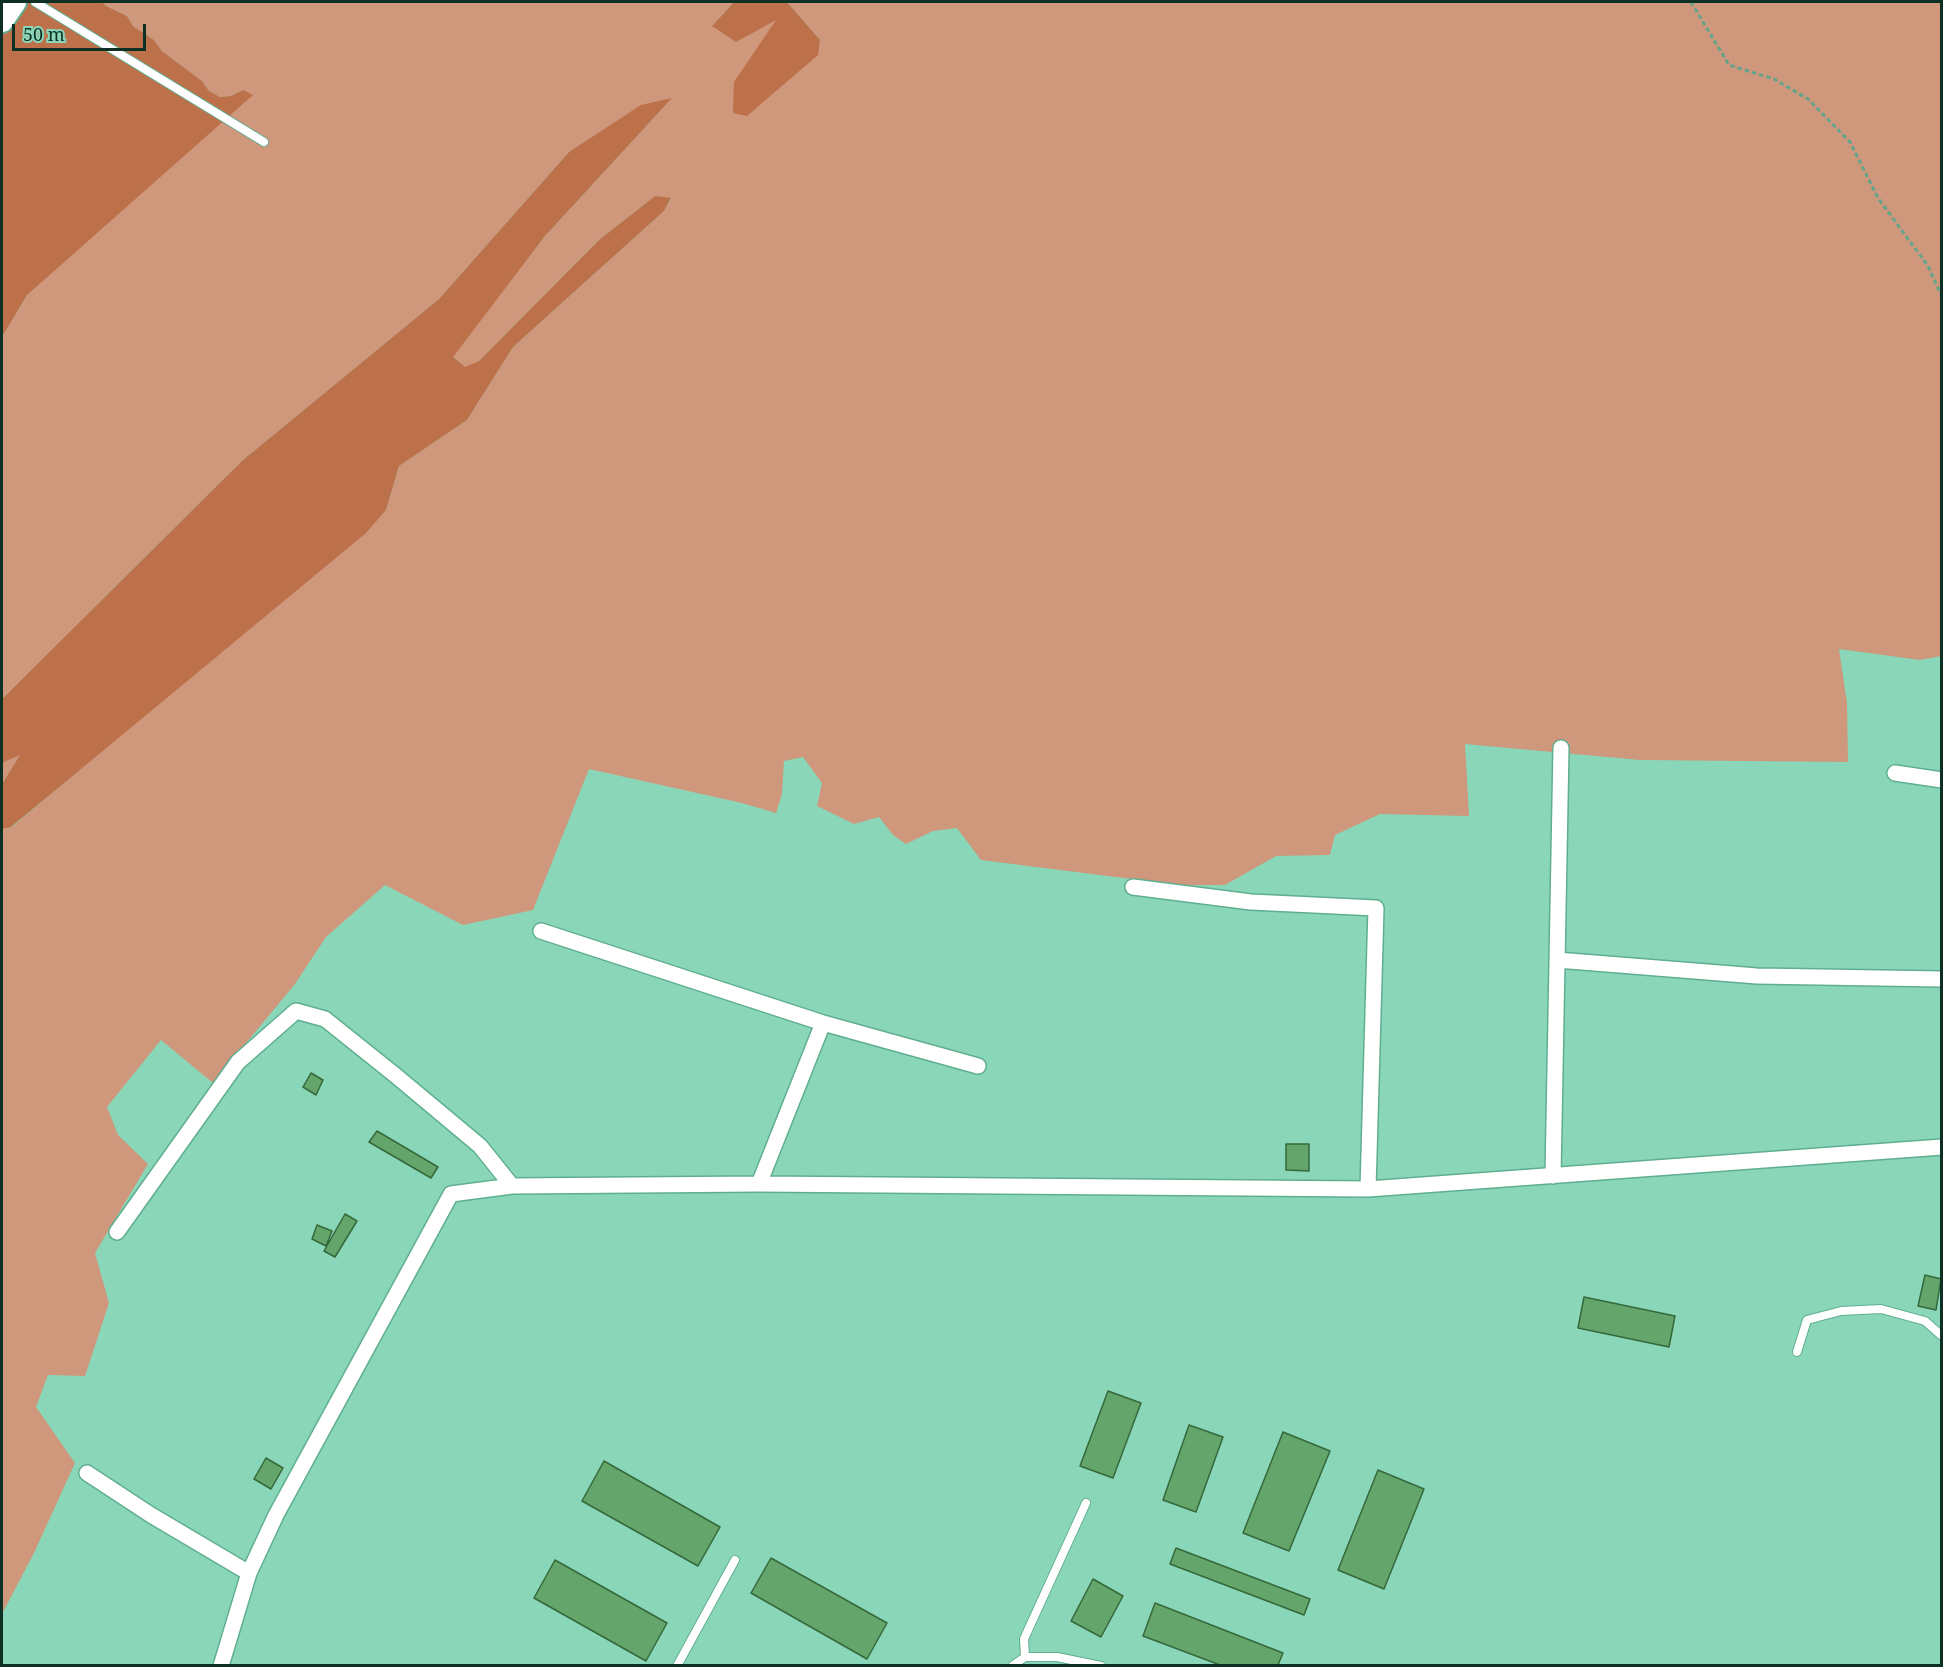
<!DOCTYPE html>
<html>
<head>
<meta charset="utf-8">
<style>
	body { margin:0 }
	#map { position:relative; width:1943px; height:1667px; overflow:hidden; background:#89d7b8; font-family:"Noto Serif",serif }
	canvas { display:block }
	.frame { position:absolute; inset:0; border:3px solid #0e2f24; pointer-events:none }
	.scale { position:absolute; left:12px; top:24px; width:134px; height:27px; box-sizing:border-box; border:3px solid #0e2f24; border-top:0; padding-left:8px; font-size:18px; line-height:21px; white-space:nowrap; color:#0e2f24; -webkit-text-stroke:4px #89d7b8; paint-order:stroke }
</style>
</head>
<body>
<div id="map">
<canvas width="1943" height="1667"></canvas>
<div class="frame"></div>
<div class="scale">50 m</div>
</div>
<script>
const c = document.querySelector('canvas').getContext('2d');
c.lineJoin = 'round';
function fillPath(path, color) {
  c.fillStyle = color;
  c.fill(path, 'evenodd');
}
function poly(rows) {
  const path = new Path2D();
  for (const r of rows) {
    path.moveTo(r[0], r[1]);
    for (let i = 2; i < r.length; i += 2) path.lineTo(r[i], r[i + 1]);
  }
  return path;
}
function stroke(path, color, width, dash) {
  c.strokeStyle = color;
  c.lineWidth = width;
  c.lineCap = dash ? 'butt' : 'round';
  c.setLineDash(dash || []);
  c.stroke(path);
}
const green = poly([
	[102,2,734,2,712,26,777,18,820,40,787,2,1941,2,1941,656,1920,660,1839,649,1847,703,1848,762,1640,760,1465,744,1469,816,1380,814,1335,835,1330,855,1276,856,1225,885,1179,885,981,860,957,828,933,831,906,844,893,835,879,817,854,824,817,806,822,783,803,757,784,761,782,794,776,813,742,803,589,769,533,910,463,925,385,885,326,937,295,984,213,1083,161,1040,107,1107,118,1135,148,1164,95,1253,109,1303,85,1376,48,1375,36,1407,75,1463,34,1553,2,1614,2,829,12,827,386,510,399,466,467,420,513,347,664,211,671,199,655,196,599,240,479,361,465,368,452,356,545,236,671,99,569,152,439,299,243,460,2,699,2,337,27,295,243,90,231,96,220,97,209,91,202,81,162,51,154,40,133,26,127,16,106,6],
	[21,754,2,784,2,763]
]);
const forest = poly([
	[2,2,102,2,106,6,127,16,133,26,154,40,162,51,202,81,209,91,220,97,231,96,243,90,253,95,27,295,2,337],
	[734,2,787,2,820,40,818,55,747,116,733,113,734,82,776,20,736,42,712,26],
	[672,98,545,236,453,357,465,367,479,361,599,240,655,196,671,198,664,211,513,347,467,420,399,466,386,510,366,533,11,827,2,829,2,784,20,755,2,763,2,699,243,460,439,299,569,152,641,105]
]);
const building = poly([
	[311,1073,323,1080,316,1095,303,1087,311,1073],
	[377,1131,438,1167,431,1178,369,1142,377,1131],
	[1286,1144,1309,1144,1309,1171,1286,1170,1286,1144],
	[345,1214,357,1221,335,1257,324,1251,345,1214],
	[317,1225,332,1231,326,1246,312,1239,317,1225],
	[1925,1275,1941,1279,1936,1310,1918,1306,1925,1275],
	[1584,1297,1675,1316,1669,1347,1578,1328,1584,1297],
	[1108,1391,1141,1403,1113,1478,1080,1466,1108,1391],
	[1189,1425,1223,1437,1196,1512,1163,1500,1189,1425],
	[1283,1432,1330,1451,1289,1551,1243,1533,1283,1432],
	[266,1458,283,1468,271,1489,254,1479,266,1458],
	[604,1461,720,1527,698,1566,582,1501,604,1461],
	[1378,1470,1424,1489,1384,1589,1338,1570,1378,1470],
	[1176,1548,1310,1599,1304,1615,1170,1564,1176,1548],
	[771,1558,887,1623,867,1659,751,1593,771,1558],
	[555,1560,667,1623,646,1661,534,1598,555,1560],
	[1093,1579,1123,1596,1101,1637,1071,1621,1093,1579],
	[1155,1603,1283,1653,1278,1665,1220,1665,1143,1636,1155,1603]
]);
const path = poly([
	[1691,2,1729,65,1774,79,1808,99,1850,142,1878,198,1928,266,1942,297]
]);
const lane = poly([
	[35,2,264,142],
	[1797,1352,1807,1320,1841,1311,1881,1309,1925,1321,1942,1336],
	[1025,1657,1057,1657,1101,1666],
	[677,1666,735,1560],
	[1012,1666,1025,1657,1024,1639,1086,1503]
]);
const street = poly([
	[1895,773,1942,780],
	[1133,887,1251,902,1376,908,1368,1189],
	[541,931,823,1023,978,1066],
	[1557,960,1757,976,1942,979],
	[1553,1176,1561,748],
	[759,1184,823,1023],
	[117,1232,238,1062,296,1011,325,1019,395,1075,480,1146,512,1186],
	[87,1473,151,1515,249,1573],
	[221,1666,249,1573,276,1515,451,1194,512,1186,759,1184,1368,1189,1942,1147]
]);
const primary = poly([
	[2,21,15,2]
]);
fillPath(green, '#cf977c');
fillPath(forest, '#bd714b');
fillPath(building, '#63a56b');
stroke(building, '#35683b', 1.5);
stroke(lane, '#60ae90', 10);
stroke(street, '#60ae90', 18);
stroke(primary, '#60ae90', 26);
stroke(path, '#64a48b', 3, [4.5, 3]);
stroke(lane, '#fff', 8);
stroke(street, '#fff', 15);
stroke(primary, '#fff', 22);
</script>
</body>
</html>
